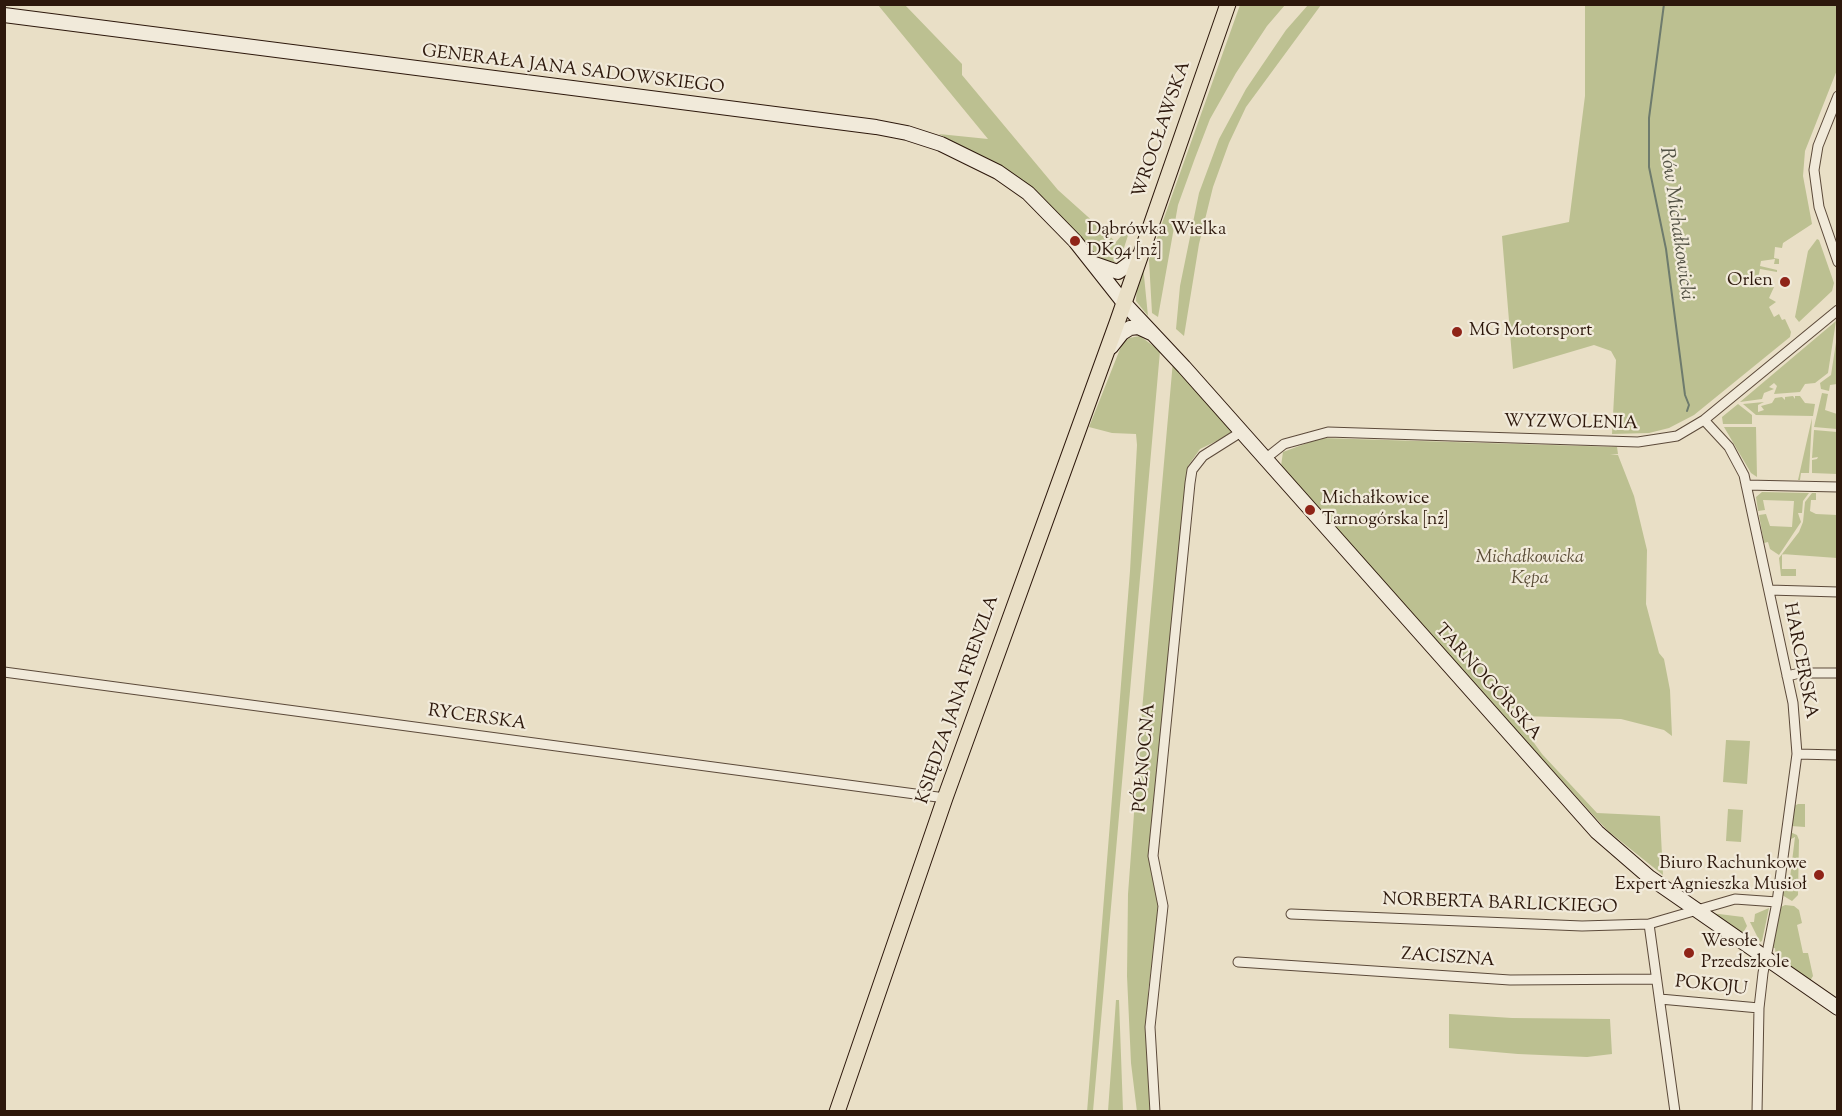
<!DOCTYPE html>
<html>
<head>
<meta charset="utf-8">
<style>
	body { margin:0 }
	#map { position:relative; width:1842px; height:1116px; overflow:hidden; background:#e9dfc6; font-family:"Sorts Mill Goudy",serif }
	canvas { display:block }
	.frame { position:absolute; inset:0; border:6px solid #2d180c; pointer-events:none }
</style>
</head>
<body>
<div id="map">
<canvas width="1842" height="1116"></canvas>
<div class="frame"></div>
</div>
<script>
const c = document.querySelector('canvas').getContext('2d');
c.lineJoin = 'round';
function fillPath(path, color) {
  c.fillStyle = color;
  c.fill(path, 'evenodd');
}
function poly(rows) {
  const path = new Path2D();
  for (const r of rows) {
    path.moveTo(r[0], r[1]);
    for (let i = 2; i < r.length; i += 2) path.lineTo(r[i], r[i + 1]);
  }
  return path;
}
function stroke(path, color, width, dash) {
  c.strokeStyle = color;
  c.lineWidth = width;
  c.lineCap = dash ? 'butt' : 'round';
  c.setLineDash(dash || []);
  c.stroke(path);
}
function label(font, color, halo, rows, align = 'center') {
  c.font = font + ' "Sorts Mill Goudy",serif';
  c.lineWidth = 4.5;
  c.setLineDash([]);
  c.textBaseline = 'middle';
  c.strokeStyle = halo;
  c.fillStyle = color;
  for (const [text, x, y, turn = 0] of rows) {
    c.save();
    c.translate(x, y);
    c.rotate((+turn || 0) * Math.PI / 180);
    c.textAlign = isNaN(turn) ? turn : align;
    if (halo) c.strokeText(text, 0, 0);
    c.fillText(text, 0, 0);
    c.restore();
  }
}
const green = poly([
	[878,5,905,5,962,64,962,75,1058,190,1116,242,1132,223,1121,257,1114,262,1105,261,995,165,939,134,988,139],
	[1240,5,1285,5,1267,26,1236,73,1210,119,1195,158,1178,205,1158,317,1152,313,1149,260],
	[1308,5,1321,5,1246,107,1229,143,1213,187,1199,244,1184,336,1176,329,1180,286,1199,193,1219,139,1246,89,1286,30],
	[1585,5,1837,5,1837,70,1805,151,1803,176,1812,224,1783,243,1782,248,1775,247,1774,258,1779,259,1779,264,1774,264,1775,259,1761,261,1760,266,1777,270,1777,272,1760,269,1757,283,1774,287,1769,298,1776,302,1769,307,1774,317,1779,314,1782,320,1785,319,1791,332,1790,337,1694,415,1669,428,1649,433,1612,434,1616,360,1611,351,1594,345,1513,369,1502,236,1569,222,1585,96],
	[1817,239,1819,240,1834,283,1832,291,1799,322,1795,317,1808,251],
	[1143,266,1148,316,1136,301,1137,283],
	[1836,321,1828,373,1815,383,1805,384,1800,392,1774,394,1777,386,1774,383,1769,387,1774,389,1764,393,1762,399,1740,402],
	[1140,336,1160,351,1093,1111,1087,1112,1130,571,1137,445,1136,434,1112,433,1089,427,1122,344,1129,338],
	[1837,336,1837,384,1830,385,1829,391,1821,389,1820,383,1831,375],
	[1173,361,1233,433,1200,449,1188,466,1149,861,1160,905,1148,992,1148,1077,1151,1111,1137,1112,1131,1063,1127,976,1128,894,1140,733],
	[1822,393,1828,394,1825,410,1837,414,1837,429,1814,427],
	[1793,396,1795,399,1795,396,1800,396,1805,403,1815,404,1813,416,1756,415,1743,404,1764,402,1758,405,1758,412,1764,410,1761,406,1772,403,1775,398,1782,397,1785,400,1785,397],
	[1738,404,1752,415,1752,424,1723,424,1722,417],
	[1812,418,1809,473,1801,473,1800,480,1798,480],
	[1724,427,1756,427,1757,477,1751,473],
	[1814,430,1837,432,1837,474,1812,473,1812,460,1817,459,1818,457,1812,458],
	[1321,438,1617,447,1618,454,1610,454,1618,455,1634,496,1647,550,1646,604,1659,653,1664,659,1670,690,1672,736,1664,730,1621,719,1521,716,1519,722,1542,754,1597,813,1660,816,1663,875,1608,831,1594,816,1415,619,1281,466,1283,452],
	[1762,492,1809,493,1803,501,1802,513,1798,513,1801,522,1779,555,1770,549,1768,542,1764,543,1759,515,1766,514,1770,526,1792,527,1794,501,1763,500,1765,510,1758,511,1756,497],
	[1812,493,1816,493,1816,500,1811,500,1810,511,1816,514,1837,515,1837,558,1782,554,1782,569,1796,569,1796,576,1781,576,1779,558,1799,532,1803,522,1805,502],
	[1726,740,1750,741,1747,784,1723,782],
	[1798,804,1805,804,1805,827,1791,826,1794,806],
	[1728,809,1743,810,1741,842,1726,841],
	[1790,832,1797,835,1799,840,1798,895,1792,901,1782,895,1783,890,1789,886,1795,837,1789,840],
	[1785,905,1794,906,1799,910,1802,923,1797,925,1803,953,1808,953,1813,976,1810,981,1776,956,1775,948,1772,948,1781,907],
	[1769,908,1762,941,1760,942,1750,922,1754,922,1755,914],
	[1711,913,1743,917,1747,926,1743,933],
	[1116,1000,1119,1000,1123,1111,1108,1111],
	[1449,1014,1512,1018,1610,1019,1612,1054,1587,1057,1518,1054,1449,1048]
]);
const stream = poly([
	[1664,4,1649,118,1649,167,1666,249,1685,395,1689,405,1687,411]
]);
const street = poly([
	[1838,96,1818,146,1814,170,1819,207,1838,262],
	[1704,420,1729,447,1744,475,1793,703,1797,754,1777,902,1763,973,1759,1008,1757,1112],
	[1265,459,1284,444,1328,432,1638,442,1677,436,1704,420,1838,310],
	[1746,485,1838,487],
	[1769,590,1838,592],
	[4,672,945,798],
	[1787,676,1800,673,1838,673],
	[1797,754,1838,755],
	[1291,914,1582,926,1649,924,1735,899,1777,902],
	[1649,924,1675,1112],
	[1238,962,1510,980,1656,979],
	[1660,999,1759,1008],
	[1155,1112,1150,1027,1163,906,1153,856,1190,483,1192,470,1203,456,1241,432]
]);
const secondary = poly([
	[4,15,876,127,907,133,941,144,998,172,1028,193,1075,241,1124,303,1184,367,1597,832,1649,877,1838,1008],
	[1095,264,1118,272,1138,257],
	[1111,347,1122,333,1130,328,1138,327,1151,333]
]);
const primary = poly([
	[837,1112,945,798,1117,323,1228,4]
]);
const markers = [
	[1075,241,6,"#8f2418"],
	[1785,282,6,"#8f2418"],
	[1457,332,6,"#8f2418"],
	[1310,510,6,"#8f2418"],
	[1819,875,6,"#8f2418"],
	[1689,953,6,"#8f2418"]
];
const streetNames = [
	["GENERAŁA JANA SADOWSKIEGO",573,71,7],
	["WROCŁAWSKA",1163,130,-71],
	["WYZWOLENIA",1571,424,1],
	["HARCERSKA",1799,661,79],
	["TARNOGÓRSKA",1487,683,48],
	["KSIĘDZA JANA FRENZLA",959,700,-71],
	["RYCERSKA",477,719,8],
	["PÓŁNOCNA",1146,758,-85],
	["NORBERTA BARLICKIEGO",1500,905,2],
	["ZACISZNA",1448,959,4],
	["POKOJU",1711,987,6]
];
const poiNames = [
	["Dąbrówka Wielka",1087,231],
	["DK94 [nż]",1087,252],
	["Orlen",1773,282,"right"],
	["MG Motorsport",1469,332],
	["Michałkowice",1322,500],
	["Tarnogórska [nż]",1322,521],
	["Biuro Rachunkowe",1807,865,"right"],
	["Expert Agnieszka Musioł",1807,886,"right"],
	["Wesołe",1701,943],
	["Przedszkole",1701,964]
];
const parkNames = [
	["Michałkowicka",1530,559],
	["Kępa",1530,580]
];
const waterNames = [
	["Rów Michałkowicki",1675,224,82]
];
fillPath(green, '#bcc091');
stroke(stream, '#6e7b6d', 2);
stroke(street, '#5c4a3a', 11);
stroke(secondary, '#2d180c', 16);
stroke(primary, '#2d180c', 17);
stroke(street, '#f1eada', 9);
stroke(secondary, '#f1eada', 14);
stroke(primary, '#e9dfc6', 15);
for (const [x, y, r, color] of markers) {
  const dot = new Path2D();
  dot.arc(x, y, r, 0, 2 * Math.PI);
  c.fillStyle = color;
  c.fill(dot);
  stroke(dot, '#f1eada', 2);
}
label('18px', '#2d180c', '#f1eada', streetNames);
label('18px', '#2d180c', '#f1eada', poiNames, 'left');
label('italic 18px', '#584a34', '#f1eada', parkNames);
label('italic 20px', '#535245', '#f1eada', waterNames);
</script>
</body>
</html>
